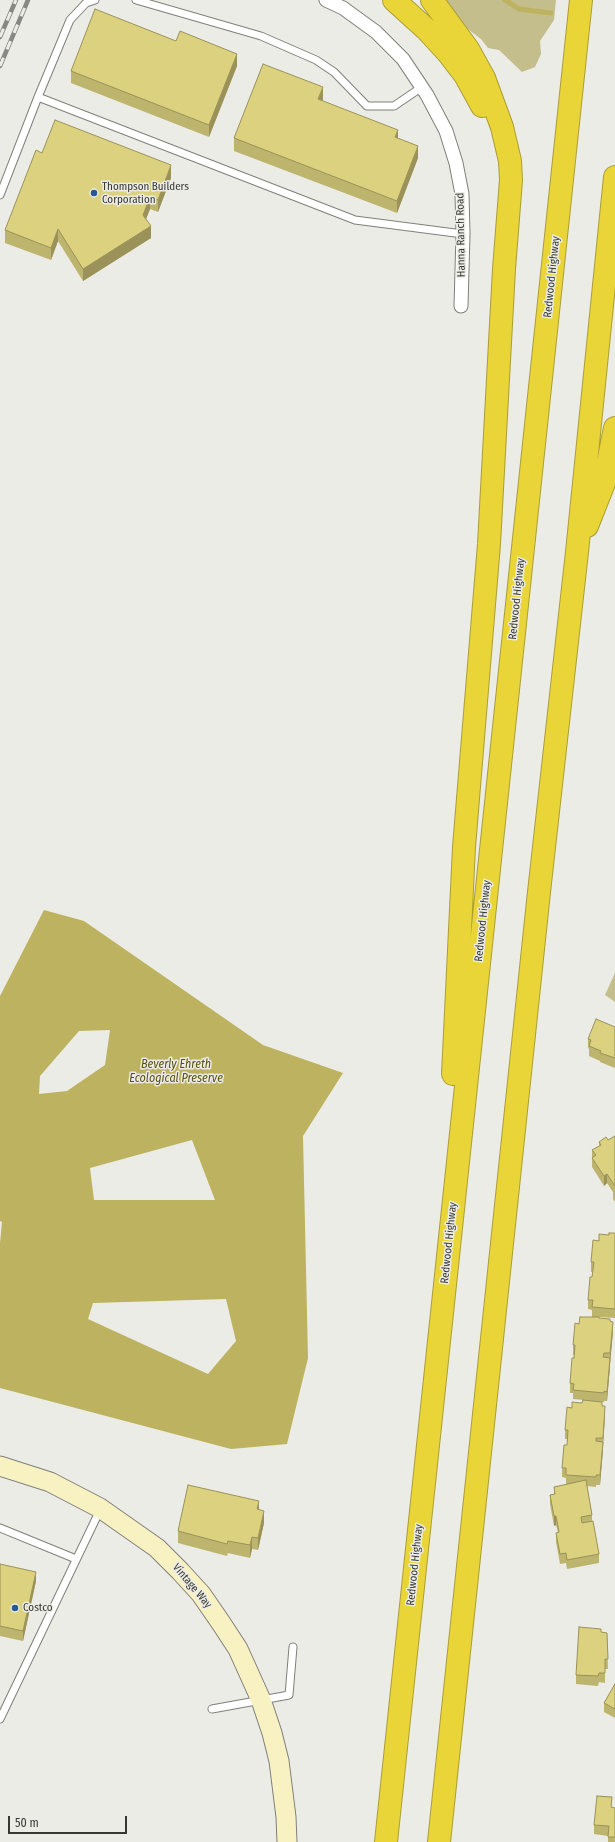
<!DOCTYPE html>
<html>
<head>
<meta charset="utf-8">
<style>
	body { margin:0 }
	#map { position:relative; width:615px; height:1842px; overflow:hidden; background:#ecece6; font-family:"Fira Sans Condensed",sans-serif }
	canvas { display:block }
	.scale { position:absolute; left:8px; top:1816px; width:119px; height:18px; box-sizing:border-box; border:2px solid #373734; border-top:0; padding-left:5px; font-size:12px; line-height:14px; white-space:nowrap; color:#373734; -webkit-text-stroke:3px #ecece6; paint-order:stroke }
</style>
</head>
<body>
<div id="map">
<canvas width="615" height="1842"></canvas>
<div class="scale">50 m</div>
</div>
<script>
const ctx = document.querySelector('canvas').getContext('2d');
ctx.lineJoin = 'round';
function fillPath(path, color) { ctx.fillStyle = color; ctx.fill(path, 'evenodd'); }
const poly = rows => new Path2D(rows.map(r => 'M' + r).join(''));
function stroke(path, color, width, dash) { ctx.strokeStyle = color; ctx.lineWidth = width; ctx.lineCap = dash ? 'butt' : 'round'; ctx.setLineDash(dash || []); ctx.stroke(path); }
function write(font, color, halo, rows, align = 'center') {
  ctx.font = font + ' "Fira Sans Condensed",sans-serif'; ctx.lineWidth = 3; ctx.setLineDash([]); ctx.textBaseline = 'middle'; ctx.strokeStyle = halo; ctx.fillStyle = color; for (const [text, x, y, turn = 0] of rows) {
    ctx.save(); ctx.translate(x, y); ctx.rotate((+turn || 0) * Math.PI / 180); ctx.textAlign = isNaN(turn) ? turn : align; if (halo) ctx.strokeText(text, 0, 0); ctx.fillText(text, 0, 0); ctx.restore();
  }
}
const green = poly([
	[443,0,556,0,554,20,540,41,541,54,535,67,522,72,499,50,488,48,481,39,469,30],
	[615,973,615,1002,605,995]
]);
const water = poly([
	[44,910,84,921,263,1045,343,1073,303,1136,308,1358,287,1444,231,1449,0,1388,0,1243,2,1222,0,1221,0,996],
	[110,1030,105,1065,67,1091,39,1094,40,1076,79,1031],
	[192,1140,215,1200,94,1200,90,1168],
	[226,1299,236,1341,208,1374,88,1319,93,1303]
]);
const stream = poly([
	[505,0,519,9,551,13]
]);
const lane = poly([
	[136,0,261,36,316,60,334,72,367,106,394,106,422,87],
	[38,97,70,20,86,3,95,0],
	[0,195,38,97,355,220,463,234],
	[0,1528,76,1559],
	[212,1709,289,1695,293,1647],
	[0,1719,100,1510]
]);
const street = poly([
	[326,0,343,8,376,32,403,59,427,95,446,131,456,163,462,194,463,234,461,306]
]);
const secondary = poly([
	[0,1466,50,1482,100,1508,157,1548,180,1571,201,1594,221,1623,238,1649,261,1700,272,1733,279,1761,286,1817,287,1842]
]);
const highway = poly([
	[394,0,426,29,448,53,465,75,482,106],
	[432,0,468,49,484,78,502,127,510,161,511,180,504,269,489,544,464,847,453,1074],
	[587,526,604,483,615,428],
	[386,1842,581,0],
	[439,1842,539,892,577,552,615,177]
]);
const rail = poly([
	[0,37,16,0],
	[0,66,28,0]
]);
const wall = poly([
	[237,66,209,137,71,83,71,71],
	[323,99,322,101,398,138,418,158,397,213,234,151,234,138],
	[42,153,171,178,158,212,150,209,146,219,151,238,83,281,58,241,51,260,5,243,5,230],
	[615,1027,615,1068,600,1062,600,1061,589,1056,589,1049,588,1048,588,1039],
	[615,1136,615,1202,613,1199,613,1192,607,1183,604,1186,592,1167,592,1150,599,1146,599,1142,608,1140],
	[615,1233,615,1318,599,1317,599,1318,610,1321,613,1331,607,1401,604,1401,604,1402,602,1402,602,1406,605,1415,600,1485,596,1485,596,1487,587,1486,592,1515,592,1521,599,1554,599,1563,567,1569,566,1563,560,1564,556,1542,556,1533,558,1532,556,1525,554,1526,550,1504,550,1495,554,1494,554,1487,568,1484,566,1484,566,1478,562,1477,562,1468,567,1445,567,1439,565,1439,565,1430,572,1408,582,1403,583,1400,573,1399,573,1393,570,1393,570,1383,574,1355,573,1355,573,1345,579,1324,597,1317,592,1317,592,1310,588,1309,588,1300,593,1272,591,1272,591,1262,599,1241,609,1235],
	[259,1510,264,1523,258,1550,252,1549,250,1558,228,1553,227,1556,178,1543,178,1531],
	[0,1564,36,1581,23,1641,0,1636],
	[601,1632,607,1633,608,1669,605,1669,605,1683,599,1682,598,1686,576,1684,576,1675],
	[615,1684,615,1718,604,1712,604,1703],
	[612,1807,615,1808,615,1842,608,1842,608,1836,594,1834,594,1825]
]);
const shadedWall = poly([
	[237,54,237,66,209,137,209,125],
	[323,87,323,99,318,111,318,99],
	[398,130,398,142,395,137],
	[418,146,418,158,397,213,397,201],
	[171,165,171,178,158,212,158,200],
	[150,197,150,209,143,227,143,215],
	[151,226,151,238,83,281,83,269],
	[58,229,58,241,51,260,51,248],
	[607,1174,607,1183,604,1186,604,1176],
	[613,1322,613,1331,610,1363,610,1353],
	[610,1358,610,1367,607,1401,607,1392],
	[605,1406,605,1415,603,1448,603,1438],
	[603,1442,603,1451,600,1485,600,1475],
	[259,1501,259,1513,257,1509],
	[264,1511,264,1523,258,1550,258,1538],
	[554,1516,556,1516,556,1525,554,1526],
	[252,1537,252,1549,250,1558,250,1545],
	[36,1572,36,1581,23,1641,23,1631]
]);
const building = poly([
	[95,9,176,41,180,31,237,54,209,125,71,71,95,9],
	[263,64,323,87,318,99,398,130,395,137,418,146,397,201,234,138,263,64],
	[55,120,171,165,158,200,150,197,143,215,151,226,83,269,58,229,51,248,5,230,36,150,42,153,55,120],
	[596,1019,615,1027,615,1058,600,1053,601,1051,589,1046,591,1040,588,1039,596,1019],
	[615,1136,615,1186,607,1174,604,1176,592,1158,596,1155,592,1150,601,1145,599,1142,606,1137,608,1140,615,1136],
	[609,1233,615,1233,615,1309,592,1307,593,1300,588,1300,590,1277,592,1277,594,1262,591,1262,593,1240,599,1241,599,1234,609,1235,609,1233],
	[580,1317,599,1317,599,1318,610,1319,610,1321,613,1322,610,1353,604,1353,603,1357,610,1358,607,1392,604,1391,604,1393,573,1390,574,1384,570,1383,572,1358,574,1358,575,1345,573,1345,575,1323,579,1324,580,1317],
	[583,1400,602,1402,602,1406,605,1406,603,1438,596,1438,596,1441,603,1442,600,1475,596,1475,596,1477,566,1475,566,1468,562,1468,564,1445,567,1445,568,1430,565,1430,567,1407,572,1408,572,1402,582,1403,583,1400],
	[586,1480,592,1515,581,1517,582,1523,593,1521,599,1554,567,1560,566,1553,560,1554,556,1533,559,1532,556,1516,554,1516,550,1495,555,1494,554,1487,586,1480],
	[188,1485,259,1501,257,1509,264,1511,258,1538,252,1537,250,1545,228,1541,227,1544,178,1531,188,1485],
	[0,1564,36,1572,23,1631,0,1626,0,1564],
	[579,1627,601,1629,601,1632,607,1633,608,1659,605,1659,605,1673,599,1673,598,1676,576,1675,579,1627],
	[615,1684,615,1709,604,1703,615,1684],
	[597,1796,612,1797,611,1807,615,1808,615,1837,608,1837,609,1826,594,1825,597,1796]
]);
const markers = [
	[94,193,4,"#235a92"],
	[15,1608,4,"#235a92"]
];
const poiNames = [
	["Thompson Builders",102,187],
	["Corporation",102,200],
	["Costco",23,1608]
];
const streetNames = [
	["Hanna Ranch Road",461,235,-91],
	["Redwood Highway",552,277,-84],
	["Redwood Highway",517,599,-84],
	["Redwood Highway",483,921,-84],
	["Redwood Highway",449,1243,-84],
	["Redwood Highway",415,1565,-84],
	["Vintage Way",192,1586,50]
];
const waterNames = [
	["Beverly Ehreth",176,1065],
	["Ecological Preserve",176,1079]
];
fillPath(green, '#c4be8c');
fillPath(water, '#bdb25f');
stroke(stream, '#bdb25f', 5);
stroke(lane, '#807f7a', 9);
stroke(street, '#807f7a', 15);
stroke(secondary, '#807f7a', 21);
stroke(highway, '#ab9e37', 24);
stroke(lane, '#fff', 7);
stroke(street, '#fff', 13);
stroke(secondary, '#f8f2c3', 19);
stroke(highway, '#e9d538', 22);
stroke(rail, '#878783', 4.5);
stroke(rail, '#ecece6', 3, [9]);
fillPath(wall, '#bdb46d');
fillPath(shadedWall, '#9a9259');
fillPath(building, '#dcd17f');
stroke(building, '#9a9259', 1);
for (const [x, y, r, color] of markers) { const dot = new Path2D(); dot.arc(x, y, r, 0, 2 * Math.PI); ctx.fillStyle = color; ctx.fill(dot); stroke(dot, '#ecece6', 1.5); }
write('11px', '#373734', '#ecece6', poiNames, 'left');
write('11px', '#373734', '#ecece6', streetNames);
write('italic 12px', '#585010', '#ecece6', waterNames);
</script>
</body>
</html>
